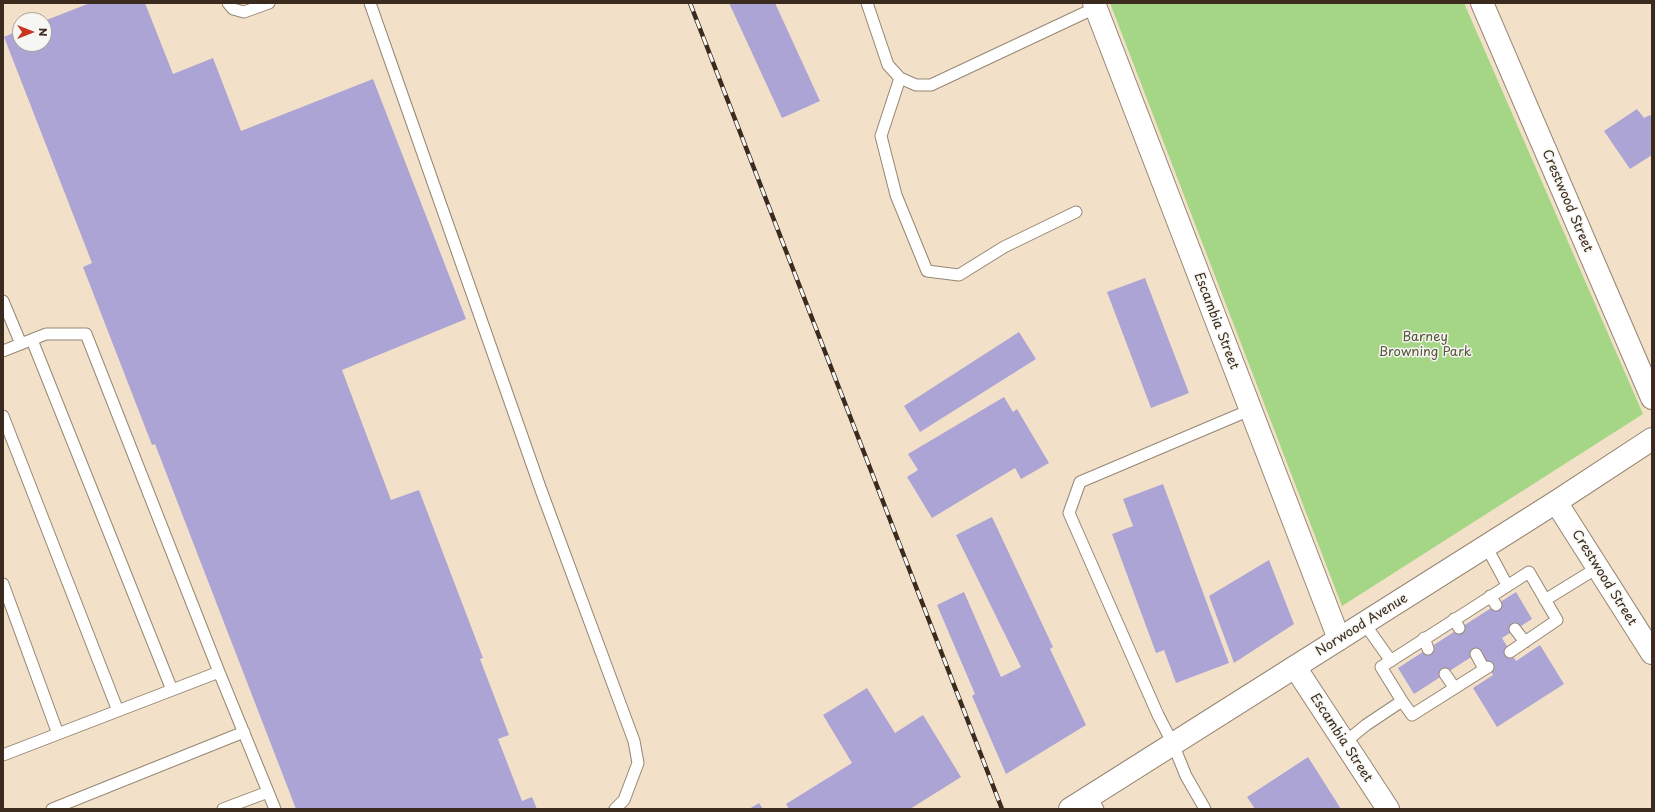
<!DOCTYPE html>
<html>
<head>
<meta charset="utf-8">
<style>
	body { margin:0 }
	#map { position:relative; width:1655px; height:812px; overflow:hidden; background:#f2e1c8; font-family:"Playpen Sans",sans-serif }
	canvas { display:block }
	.frame { position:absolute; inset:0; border:4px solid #3b2a1e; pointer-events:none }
	.north { position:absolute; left:12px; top:12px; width:40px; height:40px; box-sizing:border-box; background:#f6f6f2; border:1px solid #aba49d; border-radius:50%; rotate:90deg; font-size:11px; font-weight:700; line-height:16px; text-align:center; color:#3b2a1e }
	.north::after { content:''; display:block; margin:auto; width:14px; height:18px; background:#c8321e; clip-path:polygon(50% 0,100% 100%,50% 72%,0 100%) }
</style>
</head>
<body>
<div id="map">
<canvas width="1655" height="812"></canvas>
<div class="frame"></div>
<div class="north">N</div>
</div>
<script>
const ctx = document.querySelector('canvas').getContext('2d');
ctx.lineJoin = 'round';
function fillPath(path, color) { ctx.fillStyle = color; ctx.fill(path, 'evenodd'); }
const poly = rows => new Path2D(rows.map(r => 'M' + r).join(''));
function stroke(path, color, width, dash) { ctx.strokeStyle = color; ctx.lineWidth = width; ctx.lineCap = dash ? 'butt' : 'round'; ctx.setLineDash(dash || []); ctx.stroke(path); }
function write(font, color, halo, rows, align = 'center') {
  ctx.font = font + ' "Playpen Sans",sans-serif'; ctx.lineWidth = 3; ctx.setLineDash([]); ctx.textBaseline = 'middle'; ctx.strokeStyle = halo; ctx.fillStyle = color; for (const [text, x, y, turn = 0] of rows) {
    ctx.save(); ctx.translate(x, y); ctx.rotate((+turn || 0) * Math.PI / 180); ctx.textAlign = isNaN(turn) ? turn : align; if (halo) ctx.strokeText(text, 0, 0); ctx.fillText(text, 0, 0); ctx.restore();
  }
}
const green = poly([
	[1110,3,1464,3,1643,414,1342,606]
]);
const building = poly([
	[90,3,145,3,173,74,213,58,241,131,373,79,466,319,342,370,391,500,419,490,483,658,480,659,509,735,498,739,522,801,532,797,537,809,296,809,155,444,152,445,83,267,92,263,4,37,20,30,20,44,44,44,44,21],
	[729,3,775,3,820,101,782,118],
	[1637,109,1644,118,1650,115,1652,118,1652,155,1630,169,1604,131],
	[1145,278,1189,393,1151,408,1107,292],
	[1019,332,1036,359,920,432,904,406],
	[1004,397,1013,412,1017,409,1049,463,1021,479,1015,468,932,518,907,477,918,470,908,454],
	[1163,484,1229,663,1176,683,1164,650,1156,653,1112,534,1133,526,1123,499],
	[992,517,1053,647,1050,649,1086,725,1006,774,972,696,975,694,937,605,964,592,1001,677,1021,667,956,535],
	[1269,560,1294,624,1234,663,1209,596],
	[1516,592,1532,619,1502,638,1516,661,1540,645,1564,684,1497,727,1473,688,1493,675,1479,652,1414,694,1398,668],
	[867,688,895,733,923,715,961,777,910,809,789,809,786,804,852,763,823,715],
	[1308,757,1341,809,1255,809,1247,797],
	[759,803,763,809,749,809]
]);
const service = poly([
	[228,3,233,9,244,12,269,3],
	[370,3,541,490,634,741,638,763,624,800,615,809],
	[867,3,888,65,900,78,916,85,931,85,1095,8],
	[900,78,881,136,896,195,927,271,959,275,1004,247,1076,212],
	[3,301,21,344],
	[32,340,172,690],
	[3,351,46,334,86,334,219,672,275,809],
	[3,416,118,711],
	[1486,546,1507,585],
	[3,584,58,734],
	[1490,596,1496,605],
	[1545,600,1597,568],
	[1454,619,1459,628],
	[1364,623,1391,661],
	[1515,629,1525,642],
	[1424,638,1428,649],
	[1476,654,1484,669],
	[1445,674,1454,687],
	[1402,701,1412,715,1488,667],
	[1344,743,1366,725,1402,701,1381,667,1529,572,1557,620,1510,652],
	[3,755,219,672],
	[1091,796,1098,809],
	[52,809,244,732],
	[223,809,268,792],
	[1205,809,1186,776,1173,744,1158,715,1069,513,1080,482,1250,410]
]);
const minor = poly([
	[1094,3,1339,639],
	[1482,3,1652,398],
	[1556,502,1652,653],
	[1295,667,1388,809]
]);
const secondary = poly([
	[1070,809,1556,502,1652,439]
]);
const rail = poly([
	[690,3,1002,809]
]);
const streetNames = [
	["Crestwood Street",1567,201,67],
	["Escambia Street",1216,321,69],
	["Crestwood Street",1604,578,58],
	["Norwood Avenue",1362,625,-32],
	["Escambia Street",1341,738,57]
];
const parkNames = [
	["Barney",1425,337],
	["Browning Park",1425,352]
];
fillPath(green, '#a5d685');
fillPath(building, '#ada4d6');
stroke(service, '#968673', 13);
stroke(minor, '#968673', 24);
stroke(secondary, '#968673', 24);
stroke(service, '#fff', 11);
stroke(minor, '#fff', 22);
stroke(secondary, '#fff', 22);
stroke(rail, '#3b2a1e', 4.5);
stroke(rail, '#f6f6f2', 3, [9]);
write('13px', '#3b2a1e', '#f6f6f2', streetNames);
write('13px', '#565538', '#f6f6f2', parkNames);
</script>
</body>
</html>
